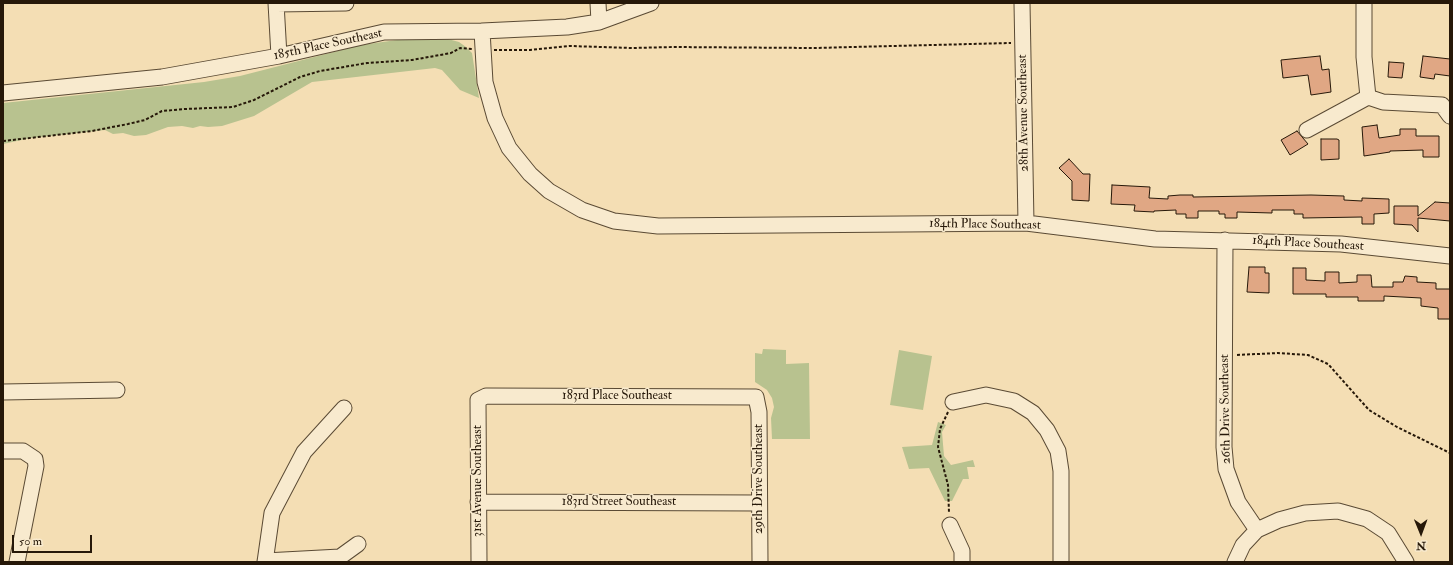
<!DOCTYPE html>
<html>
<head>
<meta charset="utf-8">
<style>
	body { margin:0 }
	#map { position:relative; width:1453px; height:565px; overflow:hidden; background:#f4deb4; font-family:"IM FELL Double Pica",serif }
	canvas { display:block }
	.frame { position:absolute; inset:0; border:4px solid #261809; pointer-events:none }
	.north { position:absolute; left:1401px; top:513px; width:40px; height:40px; -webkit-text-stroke:3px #f8eace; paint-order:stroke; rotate:179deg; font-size:11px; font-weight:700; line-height:16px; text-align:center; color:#261809 }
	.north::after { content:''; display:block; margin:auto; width:14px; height:18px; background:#261809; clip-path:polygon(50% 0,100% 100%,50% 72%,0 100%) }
	.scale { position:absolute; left:12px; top:535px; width:80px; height:18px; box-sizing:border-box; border:2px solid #261809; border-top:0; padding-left:5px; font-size:12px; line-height:14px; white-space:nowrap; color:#261809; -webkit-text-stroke:3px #f8eace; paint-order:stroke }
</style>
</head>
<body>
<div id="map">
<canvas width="1453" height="565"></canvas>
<div class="frame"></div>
<div class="north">N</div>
<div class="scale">50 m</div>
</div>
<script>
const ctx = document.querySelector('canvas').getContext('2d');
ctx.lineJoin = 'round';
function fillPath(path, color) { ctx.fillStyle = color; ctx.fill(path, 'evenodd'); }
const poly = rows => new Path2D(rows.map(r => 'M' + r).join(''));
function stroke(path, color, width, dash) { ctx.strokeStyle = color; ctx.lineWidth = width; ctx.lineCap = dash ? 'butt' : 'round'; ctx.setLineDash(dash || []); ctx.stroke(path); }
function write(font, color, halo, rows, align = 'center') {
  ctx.font = font + ' "IM FELL Double Pica",serif'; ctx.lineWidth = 3; ctx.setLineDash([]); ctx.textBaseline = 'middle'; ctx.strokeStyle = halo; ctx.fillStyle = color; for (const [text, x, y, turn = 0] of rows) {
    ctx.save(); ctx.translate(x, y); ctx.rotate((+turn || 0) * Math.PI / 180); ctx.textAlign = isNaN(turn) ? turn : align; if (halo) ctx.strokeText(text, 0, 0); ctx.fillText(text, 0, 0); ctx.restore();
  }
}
const green = poly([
	[448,39,459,42,466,47,472,53,479,98,460,90,442,70,435,68,312,82,254,116,222,126,208,127,200,126,193,128,182,126,168,127,146,135,134,136,123,133,113,134,105,130,31,138,3,144,3,103,204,82,240,76,361,45,397,40],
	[763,349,786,350,786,364,809,363,810,439,772,439,771,418,774,407,772,398,767,390,755,382,755,353,762,354],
	[899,350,932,356,923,410,890,405],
	[938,422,946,425,942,432,944,456,951,465,973,460,975,467,967,467,969,479,963,479,952,501,945,501,929,468,909,469,902,447,932,445]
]);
const building = poly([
	[1320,56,1322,70,1329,69,1331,92,1311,95,1308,75,1283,78,1281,60,1320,56],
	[1423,56,1450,59,1450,76,1435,74,1434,79,1420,77,1423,56],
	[1389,62,1404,63,1402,78,1388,77,1389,62],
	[1377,125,1379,138,1400,135,1400,129,1416,129,1416,136,1439,136,1439,157,1423,157,1423,150,1390,151,1390,152,1364,156,1362,127,1377,125],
	[1297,131,1308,144,1290,155,1281,140,1297,131],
	[1321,139,1337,139,1339,140,1339,159,1321,160,1321,139],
	[1069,159,1083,174,1090,174,1089,201,1072,200,1072,181,1059,168,1069,159],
	[1112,185,1150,187,1149,198,1168,199,1168,196,1180,195,1193,195,1193,197,1311,195,1344,196,1344,200,1362,201,1362,198,1389,199,1389,213,1374,214,1374,224,1362,224,1362,217,1303,218,1303,214,1294,214,1294,210,1272,210,1272,213,1237,212,1237,218,1225,218,1225,214,1219,214,1219,211,1198,211,1198,218,1186,218,1186,214,1176,214,1176,210,1154,211,1154,212,1134,211,1135,205,1111,204,1112,185],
	[1435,202,1450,203,1450,221,1418,218,1418,232,1412,225,1394,224,1394,206,1418,206,1418,216,1435,202],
	[1249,267,1265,267,1265,273,1269,273,1269,293,1247,292,1249,267],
	[1293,268,1306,268,1306,280,1325,281,1325,272,1339,272,1339,283,1357,282,1357,275,1371,275,1372,287,1393,287,1393,282,1403,282,1405,276,1417,277,1417,282,1436,283,1436,289,1450,289,1450,319,1438,319,1438,308,1421,306,1421,298,1384,296,1384,301,1358,301,1358,297,1326,297,1326,294,1293,294,1293,268]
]);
const path = poly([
	[494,50,530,50,570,46,632,48,674,47,814,48,1011,43],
	[3,141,92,131,128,124,145,120,162,111,185,109,233,107,254,100,300,77,320,71,367,63,412,60,451,53,460,48,472,49],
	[1237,355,1278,353,1308,355,1328,364,1369,410,1397,427,1450,453],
	[948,412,940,429,938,447,948,485,949,513]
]);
const minor = poly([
	[276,3,279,56],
	[598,3,599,22],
	[1022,3,1026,223],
	[1364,3,1364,57,1368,97,1383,102,1442,105,1450,116],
	[276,4,346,3],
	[482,31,485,82,495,118,509,148,530,174,549,191,582,210,614,221,658,226,1026,223,1155,239,1341,244,1450,256],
	[3,93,162,77,279,56,384,32,482,31,567,27,599,22,651,3],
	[1307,130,1368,97],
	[1225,240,1224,447,1226,469,1238,502,1257,530],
	[3,392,117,390],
	[953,402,986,395,1014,401,1033,413,1047,430,1058,451,1061,471,1061,562],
	[3,451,23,451,35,459,36,466,17,562],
	[478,502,759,503],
	[950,525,962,551,962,562],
	[265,561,340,557,358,544],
	[265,562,272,513,304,452,344,408],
	[479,562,478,400,486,396,756,397,759,412,760,562],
	[1235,562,1243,545,1257,530,1279,520,1305,513,1338,511,1367,519,1388,533,1406,562]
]);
const streetNames = [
	["185th Place Southeast",328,45,-12],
	["28th Avenue Southeast",1024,113,-91],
	["184th Place Southeast",985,225,1],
	["184th Place Southeast",1308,244,3],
	["183rd Place Southeast",617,396],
	["26th Drive Southeast",1226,409,-91],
	["29th Drive Southeast",759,479,-90],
	["31st Avenue Southeast",478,481,-90],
	["183rd Street Southeast",619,502]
];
fillPath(green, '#b8c28f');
fillPath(building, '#e0a784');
stroke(building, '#261809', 1);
stroke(minor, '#5a4a34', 17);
stroke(path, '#261809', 2, [3, 2]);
stroke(minor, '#f8eace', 15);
write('13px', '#261809', '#f8eace', streetNames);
</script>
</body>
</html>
